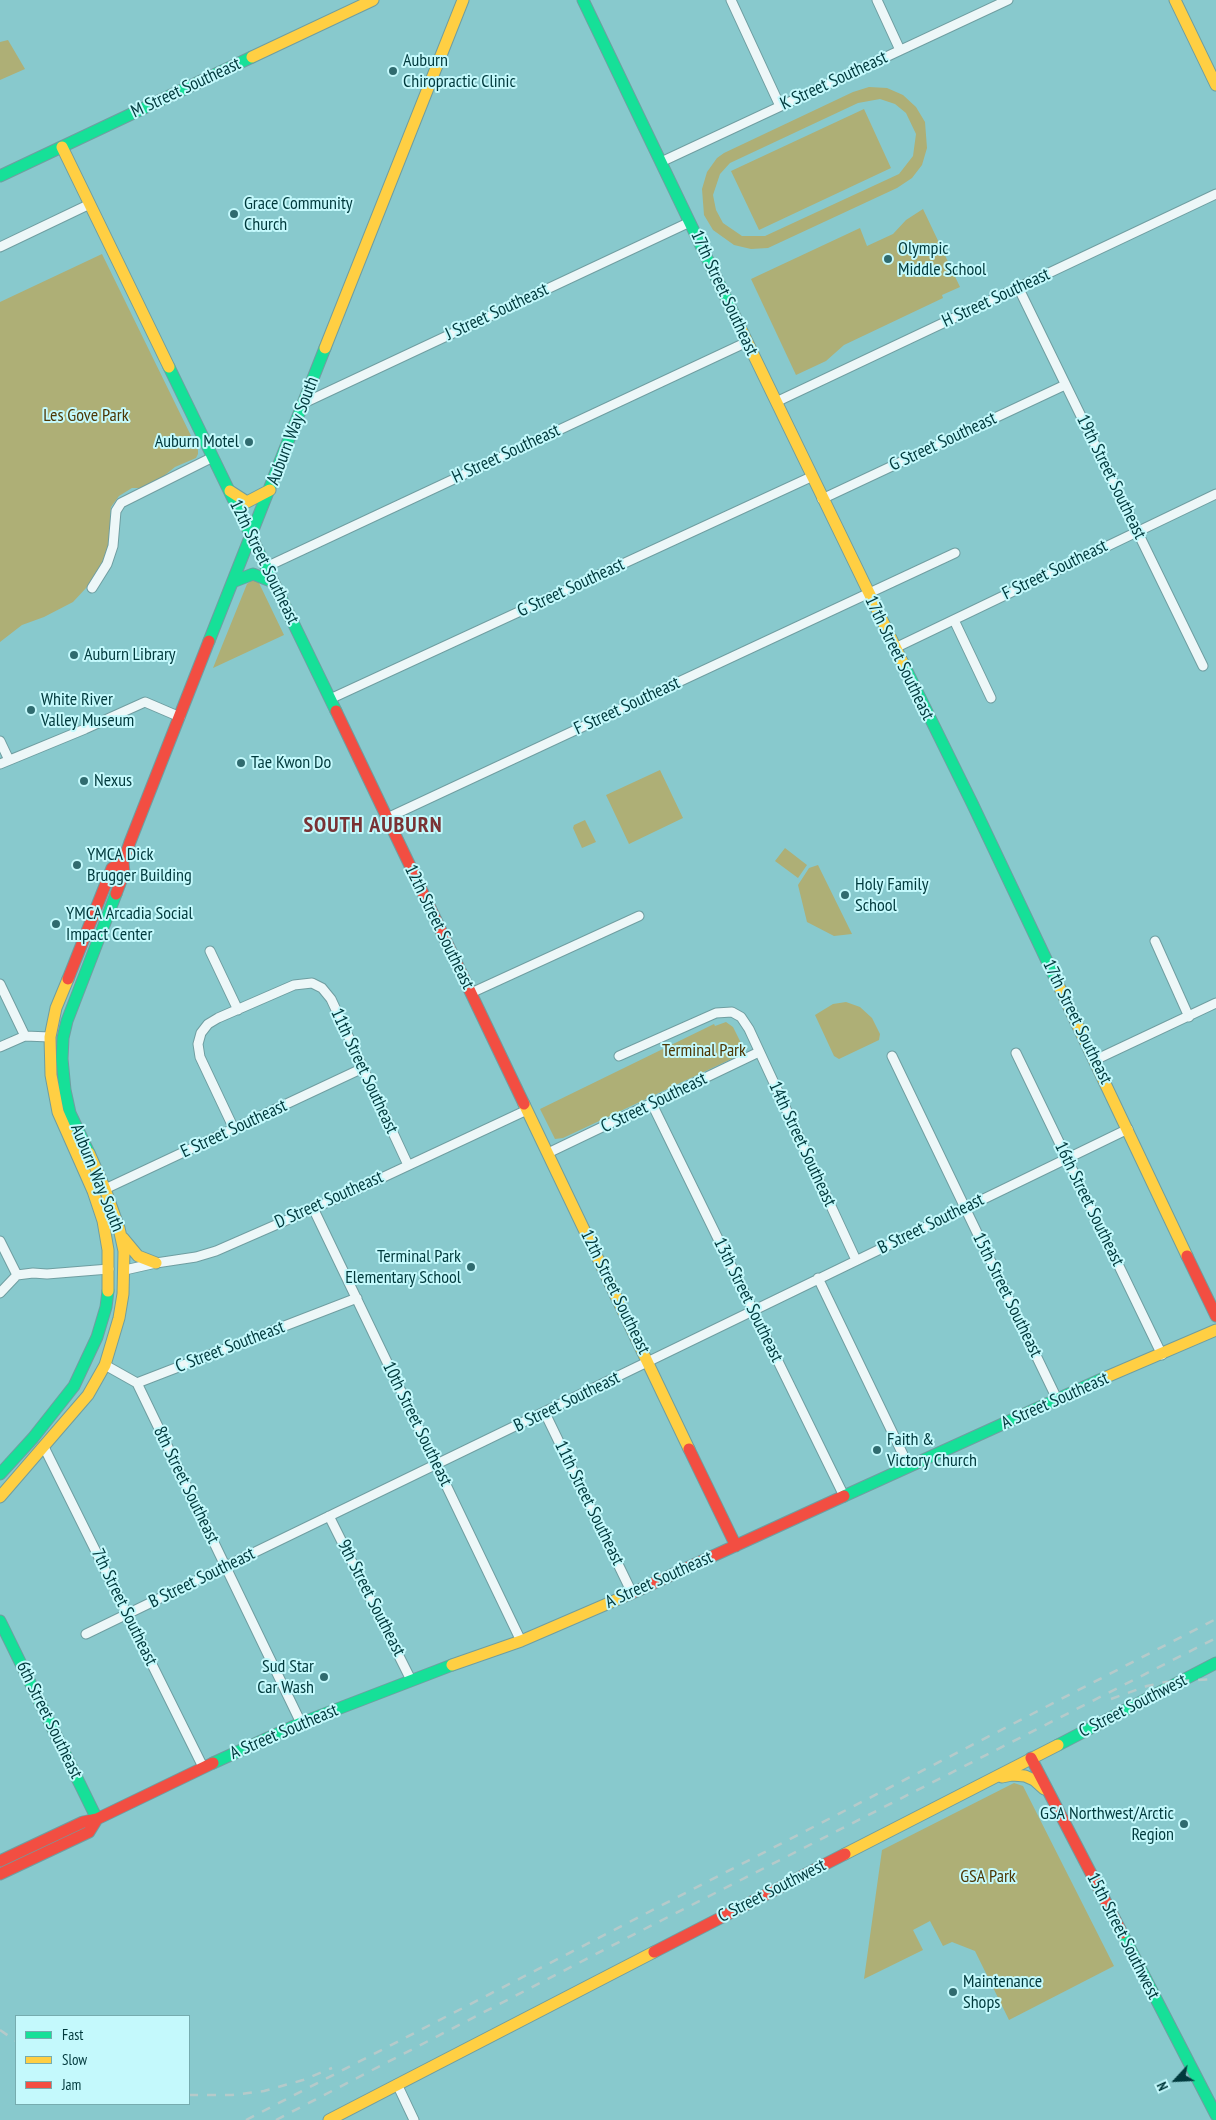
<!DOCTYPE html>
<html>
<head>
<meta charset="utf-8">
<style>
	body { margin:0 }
	#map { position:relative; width:1216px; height:2120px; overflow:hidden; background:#88c9cd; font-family:"PT Sans Narrow",sans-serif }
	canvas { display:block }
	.legend { position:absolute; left:15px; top:2015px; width:175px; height:90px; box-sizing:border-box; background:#c4f9fc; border:1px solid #76acaf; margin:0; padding:6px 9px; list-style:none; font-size:15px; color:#00393c }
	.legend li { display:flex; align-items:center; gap:10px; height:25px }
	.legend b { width:25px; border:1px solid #76acaf }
	.north { position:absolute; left:1151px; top:2055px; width:50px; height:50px; -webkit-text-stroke:4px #c4f9fc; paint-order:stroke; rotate:245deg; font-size:14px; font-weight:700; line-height:20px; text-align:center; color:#00393c }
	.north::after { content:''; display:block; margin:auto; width:18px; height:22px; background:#00393c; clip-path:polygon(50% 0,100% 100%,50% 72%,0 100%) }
</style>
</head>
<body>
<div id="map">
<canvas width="1216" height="2120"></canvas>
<ul class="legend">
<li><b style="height:6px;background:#16e098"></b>Fast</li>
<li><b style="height:6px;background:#ffcf43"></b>Slow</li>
<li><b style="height:6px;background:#f24e42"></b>Jam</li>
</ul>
<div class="north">N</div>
</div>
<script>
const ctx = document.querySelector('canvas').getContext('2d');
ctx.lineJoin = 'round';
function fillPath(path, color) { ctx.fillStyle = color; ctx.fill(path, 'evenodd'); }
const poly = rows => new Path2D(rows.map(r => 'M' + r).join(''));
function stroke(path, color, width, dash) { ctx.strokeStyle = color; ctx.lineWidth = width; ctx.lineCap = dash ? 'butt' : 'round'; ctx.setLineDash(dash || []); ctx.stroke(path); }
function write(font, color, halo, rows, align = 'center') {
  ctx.font = font + ' "PT Sans Narrow",sans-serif'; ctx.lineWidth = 4; ctx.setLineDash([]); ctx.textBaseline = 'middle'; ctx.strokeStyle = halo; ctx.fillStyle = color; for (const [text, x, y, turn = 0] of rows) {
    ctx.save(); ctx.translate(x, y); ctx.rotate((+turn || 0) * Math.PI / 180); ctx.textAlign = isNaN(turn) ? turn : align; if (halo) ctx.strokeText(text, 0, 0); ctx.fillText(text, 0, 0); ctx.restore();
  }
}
const green = poly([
	[8,40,25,69,0,80,0,42],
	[869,87,887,88,903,95,916,107,925,122,927,148,922,165,912,178,897,188,768,248,751,249,734,245,713,230,704,215,702,189,707,172,717,158,724,153,853,92],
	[880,99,895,104,906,113,916,134,913,156,899,174,765,236,742,236,723,223,716,210,713,195,720,174,730,163,858,103],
	[864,109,891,168,759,230,731,171],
	[923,209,960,287,942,295,943,298,844,345,826,361,796,375,751,279,860,228,867,246,893,234,906,220],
	[102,254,198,450,198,454,196,458,175,467,160,479,142,488,132,488,119,496,111,507,110,515,112,526,108,553,87,587,73,602,44,617,22,625,0,642,0,302],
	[253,580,259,583,284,635,213,668,247,584],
	[660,770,683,818,629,844,606,795],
	[585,820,596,842,582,848,573,828,574,825],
	[785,848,807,865,798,878,775,861],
	[818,865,852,934,834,936,807,922,798,885,809,868],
	[846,1002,860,1007,872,1018,880,1034,879,1040,839,1059,834,1056,815,1015,833,1004],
	[726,1022,733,1027,743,1047,742,1054,563,1138,555,1139,540,1109,714,1024,715,1026],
	[1014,1783,1023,1786,1114,1966,1009,2020,975,1951,952,1942,943,1946,930,1921,913,1930,923,1950,864,1979,882,1850]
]);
const street = poly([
	[731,0,780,106],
	[877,0,900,50],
	[661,162,1008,0],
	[0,247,90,204],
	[1018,287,1203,666],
	[776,402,1216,194],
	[304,403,690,222],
	[822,499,1065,385],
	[266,567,747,342],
	[92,588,107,564,113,546,116,511,121,503,213,457],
	[954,620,991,698],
	[895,648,1216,494],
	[330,699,811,477],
	[0,741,9,760],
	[0,764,85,729,145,702,180,717],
	[387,818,955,553],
	[1155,941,1189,1017],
	[210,951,238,1010],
	[0,984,25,1036],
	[471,993,639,916],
	[0,1047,25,1036,50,1037],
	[1016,1053,1162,1355],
	[619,1056,716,1013,732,1012,741,1017,749,1029,856,1260],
	[892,1056,1057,1399],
	[1095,1060,1216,1003],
	[652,1104,844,1496],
	[234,1129,200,1057,198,1044,201,1033,208,1024,218,1018,294,985,312,983,322,988,331,999,408,1165],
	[548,1153,759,1052],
	[105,1189,363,1068],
	[313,1208,521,1641],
	[0,1241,17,1275],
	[125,1270,156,1263,196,1257,216,1251,358,1189,527,1110],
	[818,1278,909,1467],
	[0,1293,17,1275,33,1273,47,1274,109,1269],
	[105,1365,137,1383,357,1298],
	[137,1383,301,1723],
	[545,1413,632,1593],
	[44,1447,203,1767],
	[329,1516,411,1680],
	[86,1634,1128,1129],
	[397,2084,414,2120]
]);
const fast = poly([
	[583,0,740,327],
	[0,176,252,57],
	[169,367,336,711],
	[235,581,253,574,273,582],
	[209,641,325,348],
	[903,663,972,803,1056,980],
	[89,1153,70,1113,65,1090,62,1059,63,1038,67,1021,116,894],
	[0,1474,33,1438,74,1386,97,1337,106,1307,108,1291],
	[844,1496,1104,1378],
	[0,1621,97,1819],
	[1058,1745,1216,1663],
	[213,1763,301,1723,452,1665],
	[1122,1933,1216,2115]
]);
const slow = poly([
	[1175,0,1216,85],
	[252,57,373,0],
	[62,147,169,367],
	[740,327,903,663],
	[325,348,463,0],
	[230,491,247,502,270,490],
	[68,979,56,1008,50,1037,51,1075,58,1112,93,1191,103,1221,108,1250,108,1291],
	[1056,980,1187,1256],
	[524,1104,689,1449],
	[123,1238,138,1256,156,1263],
	[1104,1378,1216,1330],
	[0,1497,88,1395,105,1365,119,1318,123,1294,124,1251,119,1228,105,1189,89,1153],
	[452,1665,521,1641,630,1594],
	[1002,1777,1012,1775,1025,1776,1034,1780,1044,1789],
	[845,1854,1058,1745],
	[329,2120,654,1952]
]);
const jam = poly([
	[336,711,524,1104],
	[116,894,124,873,123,862,130,842,209,641],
	[68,979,112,868,123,862],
	[1187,1256,1216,1316],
	[689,1449,736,1546],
	[630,1594,844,1496],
	[1031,1758,1122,1933],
	[0,1861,83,1822,97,1819,213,1763],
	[0,1874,89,1832,97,1819],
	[654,1952,845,1854]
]);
const rail = poly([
	[1111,1699,1147,1686,1166,1682,1216,1679],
	[0,2030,16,2041],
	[189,2095,232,2095,264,2091,303,2080,332,2068],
	[246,2120,1216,1619],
	[276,2120,621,1941,1216,1638]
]);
const markers = [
	[393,71,5,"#306b6f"],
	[234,214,5,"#306b6f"],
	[888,259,5,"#306b6f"],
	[249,442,5,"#306b6f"],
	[74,655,5,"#306b6f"],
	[31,710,5,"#306b6f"],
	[241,763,5,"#306b6f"],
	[84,781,5,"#306b6f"],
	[77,865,5,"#306b6f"],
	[845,895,5,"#306b6f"],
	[56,924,5,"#306b6f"],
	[471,1267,5,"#306b6f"],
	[877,1450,5,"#306b6f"],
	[324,1677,5,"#306b6f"],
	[1184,1824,5,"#306b6f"],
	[953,1992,5,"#306b6f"]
];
const poiNames = [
	["Auburn",403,61],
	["Chiropractic Clinic",403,82],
	["Grace Community",244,204],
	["Church",244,225],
	["Olympic",898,249],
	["Middle School",898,270],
	["Auburn Motel",239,442,"right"],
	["Auburn Library",84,655],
	["White River",41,700],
	["Valley Museum",41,721],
	["Tae Kwon Do",251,763],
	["Nexus",94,781],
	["YMCA Dick",87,855],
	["Brugger Building",87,876],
	["Holy Family",855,885],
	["School",855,906],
	["YMCA Arcadia Social",66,914],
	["Impact Center",66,935],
	["Terminal Park",461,1257,"right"],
	["Elementary School",461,1278,"right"],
	["Faith &",887,1440],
	["Victory Church",887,1461],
	["Sud Star",314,1667,"right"],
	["Car Wash",314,1688,"right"],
	["GSA Northwest/Arctic",1174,1814,"right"],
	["Region",1174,1835,"right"],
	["Maintenance",963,1982],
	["Shops",963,2003]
];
const streetNames = [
	["K Street Southeast",834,81,-25],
	["M Street Southeast",186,88,-25],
	["17th Street Southeast",724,293,65],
	["H Street Southeast",996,298,-25],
	["J Street Southeast",497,312,-25],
	["Auburn Way South",293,431,-69],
	["G Street Southeast",943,442,-25],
	["H Street Southeast",506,454,-25],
	["19th Street Southeast",1111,477,64],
	["12th Street Southeast",264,562,64],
	["F Street Southeast",1055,570,-26],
	["G Street Southeast",571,588,-25],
	["17th Street Southeast",899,658,64],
	["F Street Southeast",627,706,-25],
	["12th Street Southeast",439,927,64],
	["17th Street Southeast",1077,1022,64],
	["11th Street Southeast",364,1071,65],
	["C Street Southeast",654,1103,-26],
	["E Street Southeast",234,1129,-25],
	["14th Street Southeast",802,1144,65],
	["Auburn Way South",97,1178,68],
	["D Street Southeast",329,1200,-24],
	["16th Street Southeast",1089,1204,64],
	["B Street Southeast",931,1224,-26],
	["12th Street Southeast",615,1292,64],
	["15th Street Southeast",1007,1295,64],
	["13th Street Southeast",748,1300,64],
	["C Street Southeast",230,1347,-21],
	["A Street Southeast",1055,1401,-24],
	["B Street Southeast",567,1402,-26],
	["10th Street Southeast",417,1424,64],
	["8th Street Southeast",186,1485,64],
	["11th Street Southeast",589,1503,64],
	["B Street Southeast",202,1578,-26],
	["A Street Southeast",659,1580,-24],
	["9th Street Southeast",371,1598,63],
	["7th Street Southeast",124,1607,64],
	["C Street Southwest",1133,1706,-27],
	["6th Street Southeast",49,1720,64],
	["A Street Southeast",284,1732,-23],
	["C Street Southwest",772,1891,-27],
	["15th Street Southwest",1123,1936,63]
];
const parkNames = [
	["Les Gove Park",86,416],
	["Terminal Park",704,1051],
	["GSA Park",988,1877]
];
const districtNames = [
	["SOUTH AUBURN",373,826]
];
fillPath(green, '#aeaf76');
stroke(street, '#6f9ea1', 11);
stroke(fast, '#6f9ea1', 13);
stroke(slow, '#6f9ea1', 13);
stroke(jam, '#6f9ea1', 13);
stroke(street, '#edf7f8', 9);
stroke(fast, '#16e098', 11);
stroke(slow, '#ffcf43', 11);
stroke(jam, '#f24e42', 11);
stroke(rail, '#b5caca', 2.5, [9, 9]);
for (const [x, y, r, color] of markers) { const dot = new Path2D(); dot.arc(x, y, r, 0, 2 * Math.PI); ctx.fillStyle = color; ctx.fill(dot); stroke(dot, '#c4f9fc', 2); }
write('18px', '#00393c', '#c4f9fc', poiNames, 'left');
write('18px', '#00393c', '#c4f9fc', streetNames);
write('18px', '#4d3604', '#c4f9fc', parkNames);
ctx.letterSpacing = '1px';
write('bold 22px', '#793234', '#c4f9fc', districtNames);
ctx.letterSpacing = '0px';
</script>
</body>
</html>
